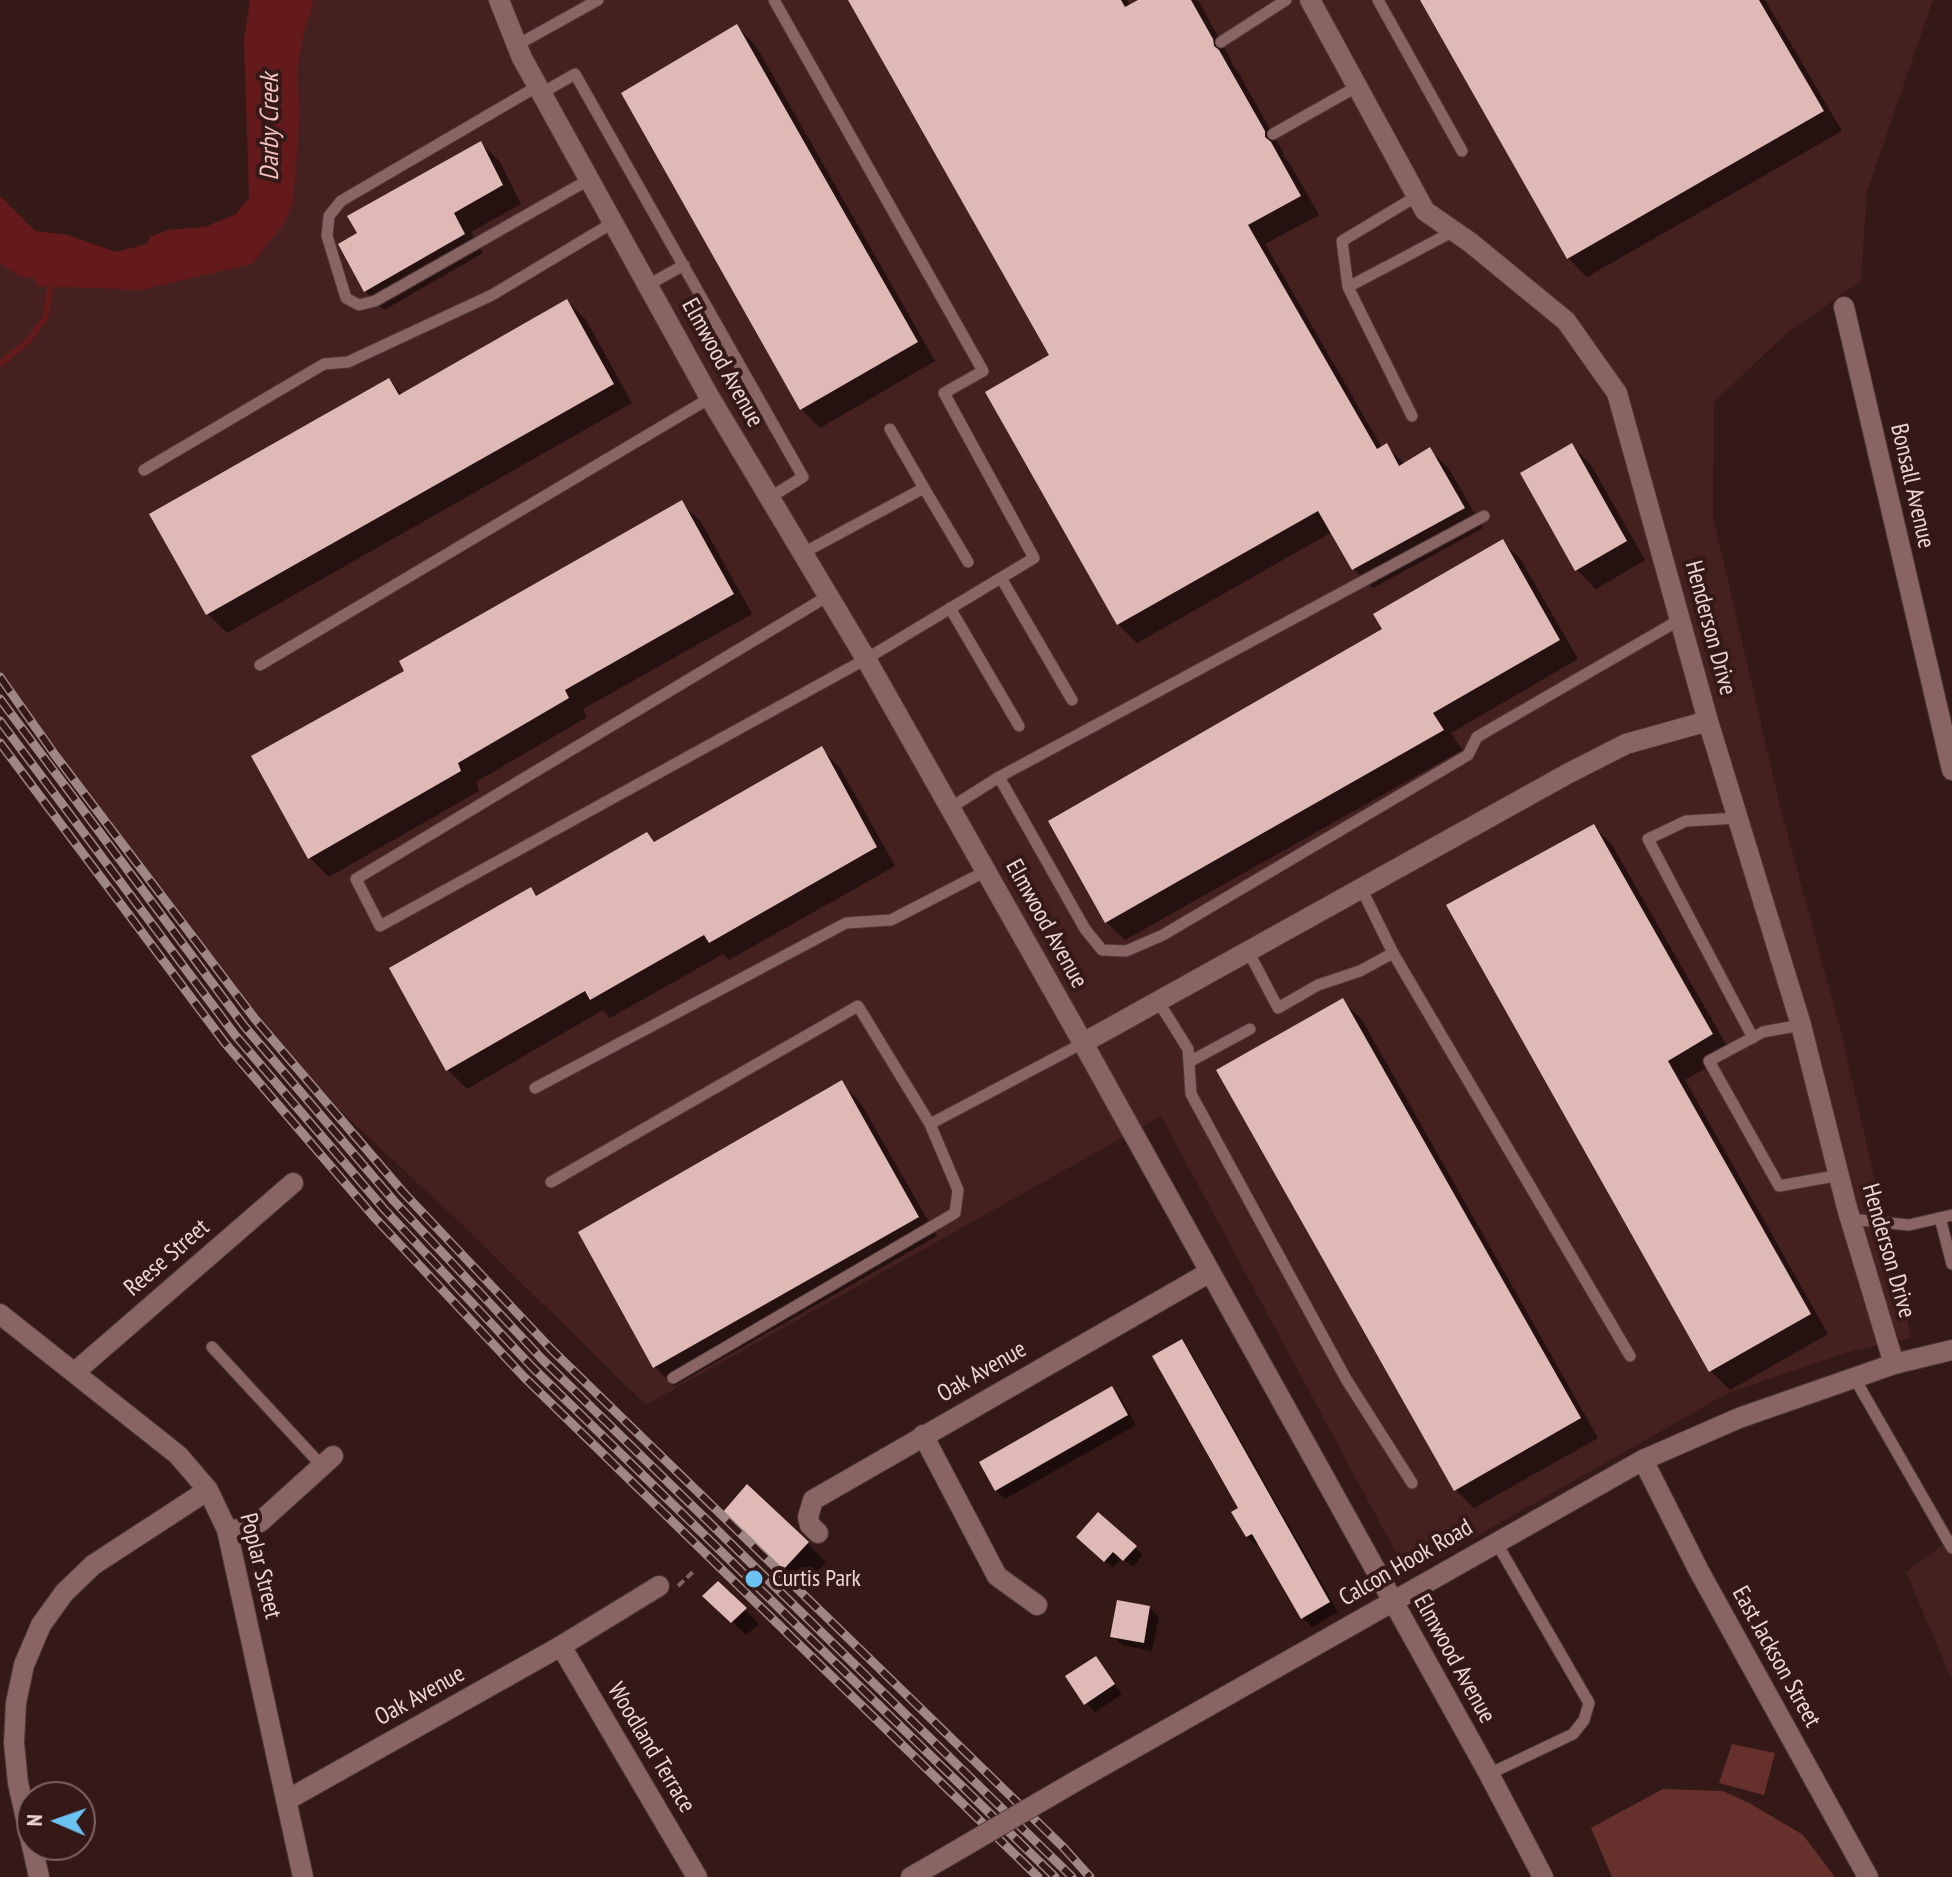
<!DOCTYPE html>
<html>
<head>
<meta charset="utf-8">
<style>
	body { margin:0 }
	#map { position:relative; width:1952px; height:1877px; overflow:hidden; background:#351917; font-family:"PT Sans Narrow",sans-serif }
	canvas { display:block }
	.north { position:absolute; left:16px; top:1781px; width:80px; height:80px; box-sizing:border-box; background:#351917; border:2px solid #7e6563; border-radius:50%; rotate:272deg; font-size:22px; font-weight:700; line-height:32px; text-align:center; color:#ecd8d6 }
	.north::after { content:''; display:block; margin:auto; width:28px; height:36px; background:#6cc3f2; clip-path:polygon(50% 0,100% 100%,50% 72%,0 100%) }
</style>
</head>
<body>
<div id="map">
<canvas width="1952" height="1877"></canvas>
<div class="north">N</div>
</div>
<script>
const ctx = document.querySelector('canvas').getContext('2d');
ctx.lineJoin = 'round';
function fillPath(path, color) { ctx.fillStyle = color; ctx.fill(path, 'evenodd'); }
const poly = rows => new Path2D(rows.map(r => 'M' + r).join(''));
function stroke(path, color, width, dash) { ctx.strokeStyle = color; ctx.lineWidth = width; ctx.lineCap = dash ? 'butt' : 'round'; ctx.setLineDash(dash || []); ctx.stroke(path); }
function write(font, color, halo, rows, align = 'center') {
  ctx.font = font + ' "PT Sans Narrow",sans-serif'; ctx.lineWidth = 8; ctx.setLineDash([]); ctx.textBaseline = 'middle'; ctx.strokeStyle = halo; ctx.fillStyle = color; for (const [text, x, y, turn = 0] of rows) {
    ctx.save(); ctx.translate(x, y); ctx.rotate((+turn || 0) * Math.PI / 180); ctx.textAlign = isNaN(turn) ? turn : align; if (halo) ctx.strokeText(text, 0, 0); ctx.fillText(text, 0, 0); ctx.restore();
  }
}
const built = poly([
	[280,0,1933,0,1867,191,1861,281,1786,334,1714,402,1713,516,1781,810,1841,1032,1911,1338,1852,1351,1728,1393,1408,1575,1161,1116,646,1405,454,1217,305,1078,183,924,49,745,0,673,0,236,115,262,271,209],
	[1952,1538,1952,1680,1906,1572]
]);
const green = poly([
	[1732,1744,1775,1753,1764,1795,1719,1783],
	[1663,1789,1723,1791,1751,1804,1803,1835,1835,1877,1612,1877,1591,1828]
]);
const water = poly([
	[250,0,314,0,304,32,297,73,300,114,293,203,284,224,252,264,141,290,38,286,33,278,19,276,0,263,0,196,35,231,68,235,116,252,147,244,150,237,168,230,205,227,236,214,249,197,244,40]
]);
const shadow = poly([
	[850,0,1127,0,1131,6,1142,0,1198,0,1231,60,1232,65,1238,72,1283,152,1284,157,1290,164,1319,215,1265,244,1382,448,1386,446,1405,464,1430,450,1449,469,1483,528,1373,588,1354,569,1332,532,1137,643,1118,624,1052,356],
	[1422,0,1765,0,1842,131,1587,277,1568,258],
	[737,27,756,46,935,361,820,428,801,409],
	[481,143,500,162,521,204,471,232,483,253,384,310,365,291],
	[567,301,586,320,632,403,227,633,208,614,388,380,403,395],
	[1572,446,1591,465,1645,560,1596,589,1577,570],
	[682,503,701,522,752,614,583,709,587,717,476,782,479,791,329,877,310,858,254,757,407,671],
	[1502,541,1521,560,1578,659,1451,733,1462,750,1125,940,1106,922,1385,629],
	[821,749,840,768,895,866,729,960,723,954,610,1018,603,1010,467,1089,448,1070,531,889,538,897,647,834,656,843],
	[1594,826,1612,845,1731,1053,1685,1080,1828,1334,1730,1390,1711,1371],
	[1343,1001,1362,1020,1598,1438,1474,1508,1455,1489],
	[841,1083,860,1102,937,1236,674,1386,655,1367,581,1233],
	[1181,1342,1190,1351,1338,1612,1312,1627,1303,1618,1260,1543,1256,1545,1247,1536,1240,1509],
	[1111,1388,1120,1397,1136,1425,1005,1499,996,1490],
	[725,1513,807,1543,826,1562,802,1588],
	[1087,1545,1135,1547,1143,1555,1133,1567,1122,1558,1113,1568],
	[718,1584,759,1624,746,1635,719,1610],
	[1150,1608,1159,1617,1152,1651,1122,1645,1113,1636],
	[1096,1658,1122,1694,1095,1712,1086,1703]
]);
const stream = poly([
	[0,364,28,341,45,318,52,279]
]);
const building = poly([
	[848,0,1121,0,1125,7,1138,0,1191,0,1213,39,1214,46,1219,50,1265,131,1265,137,1271,142,1301,196,1248,225,1377,449,1387,443,1399,466,1430,447,1465,508,1352,570,1318,511,1117,625,985,392,1049,355],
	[1420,0,1759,0,1824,111,1567,259],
	[737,24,918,342,800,410,621,93],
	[481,141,503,185,454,213,465,234,364,292,338,244,357,233,347,216],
	[567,299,614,384,206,615,149,514,389,378,399,395],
	[1572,443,1627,541,1575,571,1520,473],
	[682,500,734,594,565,690,569,698,458,763,461,771,308,859,251,756,404,671,399,661],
	[1503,539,1560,640,1433,713,1444,730,1105,923,1048,821,1382,629,1373,614],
	[822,746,877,847,709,943,704,935,590,1000,585,991,446,1071,389,968,531,887,536,896,647,832,654,842],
	[1594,824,1713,1034,1668,1061,1811,1314,1709,1372,1446,905],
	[1343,998,1581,1418,1454,1491,1216,1070],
	[842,1080,919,1217,653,1368,578,1232],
	[1182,1339,1330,1602,1301,1619,1252,1534,1246,1537,1231,1512,1238,1508,1152,1356],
	[1112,1386,1128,1415,995,1491,979,1462],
	[747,1484,809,1542,782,1571,722,1513],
	[1098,1512,1137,1546,1123,1561,1113,1552,1104,1562,1076,1537],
	[718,1581,747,1608,731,1623,702,1596],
	[1117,1600,1150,1606,1144,1643,1110,1637],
	[1096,1656,1115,1684,1084,1705,1065,1676]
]);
const path = poly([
	[678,1586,694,1571]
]);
const lane = poly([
	[774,0,983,371,944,393,1034,558,866,659,380,926,356,879,828,596],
	[1378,0,1462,151],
	[1221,42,1286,0],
	[517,45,598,0],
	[538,86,341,201,329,216,327,236,346,298,359,305,375,301,590,179],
	[542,93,575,74,803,477,769,498],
	[1273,134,1358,86],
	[648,285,684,265],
	[1348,287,1342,241,1417,196],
	[1412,416,1348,287,1454,231],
	[144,470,324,364,348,362,492,295,614,222],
	[924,488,968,562],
	[803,553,924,488,890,429],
	[1001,578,1072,700],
	[950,608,1019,726],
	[260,665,710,398],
	[999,777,1484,516],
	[950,808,999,777,1085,929,1102,950,1126,951,1163,935,1468,755,1477,737,1681,619],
	[1738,818,1686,821,1648,839,1753,1038],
	[1361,888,1393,953,1630,1356],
	[1248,951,1278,1008,1318,985,1360,971,1393,953],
	[1158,1001,1188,1049,1191,1094,1346,1379,1412,1483],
	[1801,1025,1763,1032,1709,1061,1779,1186,1840,1175],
	[1189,1062,1250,1029],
	[535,1088,846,923,891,920,986,871],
	[551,1182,858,1006,930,1124,1083,1043],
	[1940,1218,1952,1264],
	[1850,1219,1909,1225,1952,1215],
	[212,1347,322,1466],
	[673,1378,955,1213,958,1190,930,1124],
	[1855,1379,1952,1548],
	[1489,1774,1573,1734,1584,1720,1589,1703,1496,1542]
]);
const street = poly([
	[499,0,522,58,710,398,866,659,1083,1043,1489,1774,1543,1877],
	[1310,0,1425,211,1471,243,1566,321,1617,393,1708,721,1801,1025,1847,1208,1894,1364],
	[1844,307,1952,770],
	[1083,1043,1569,773,1626,744,1708,721],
	[0,1314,178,1455,208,1490,227,1530,303,1877],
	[75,1372,293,1183],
	[923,1435,997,1576,1037,1605],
	[1643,1460,1699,1571,1868,1877],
	[227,1530,243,1529,260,1522,333,1456],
	[818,1533,810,1525,808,1517,813,1500,1210,1272],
	[561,1646,697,1877],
	[287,1800,561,1646,659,1586],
	[39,1877,18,1783,14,1743,16,1703,24,1665,41,1625,64,1593,93,1565,208,1490]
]);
const secondary = poly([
	[1076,1781,1643,1460,1739,1418,1894,1364,1952,1350],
	[911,1877,939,1861]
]);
const rail = poly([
	[0,677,55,755,255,1019,403,1192,552,1350,1063,1847,1090,1877],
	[0,699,245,1027,394,1201,542,1359,1072,1877],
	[0,721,235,1035,384,1209,533,1368,1055,1877],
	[0,743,225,1043,375,1218,524,1377,1038,1877]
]);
const secondaryBridge = poly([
	[939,1861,1076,1781]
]);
const markers = [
	[754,1579,10,"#6cc3f2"]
];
const streetNames = [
	["Elmwood Avenue",722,363,61],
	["Bonsall Avenue",1912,486,77],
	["Henderson Drive",1710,628,75],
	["Elmwood Avenue",1046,924,61],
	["Henderson Drive",1888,1251,74],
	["Reese Street",167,1258,-41],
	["Oak Avenue",982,1372,-30],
	["Calcon Hook Road",1406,1563,-30],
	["Poplar Street",260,1566,76],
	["East Jackson Street",1776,1657,61],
	["Elmwood Avenue",1454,1659,61],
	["Oak Avenue",420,1696,-29],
	["Woodland Terrace",651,1748,59]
];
const poiNames = [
	["Curtis Park",772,1579]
];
const waterNames = [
	["Darby Creek",271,127,-90]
];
fillPath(built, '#44201e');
fillPath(green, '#66302d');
fillPath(water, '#641a1b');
fillPath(shadow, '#0007');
stroke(stream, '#641a1b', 6);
fillPath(building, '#dfb9b5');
stroke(lane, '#4d3736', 13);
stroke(street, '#4d3736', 22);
stroke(secondary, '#4d3736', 22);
stroke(path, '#7d6462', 4, [8, 4]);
stroke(lane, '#886562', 11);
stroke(street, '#886562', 20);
stroke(secondary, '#886562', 20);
stroke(rail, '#9e8785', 9);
stroke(rail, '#351917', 6, [18]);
stroke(secondaryBridge, '#4d3736', 22, []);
stroke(secondaryBridge, '#886562', 20);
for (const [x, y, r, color] of markers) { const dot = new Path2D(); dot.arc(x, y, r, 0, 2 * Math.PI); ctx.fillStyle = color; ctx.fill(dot); stroke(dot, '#351917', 3); }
write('24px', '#ecd8d6', '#351917', streetNames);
write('24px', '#ecd8d6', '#351917', poiNames, 'left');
write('italic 26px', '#f2c3be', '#351917', waterNames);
</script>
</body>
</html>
